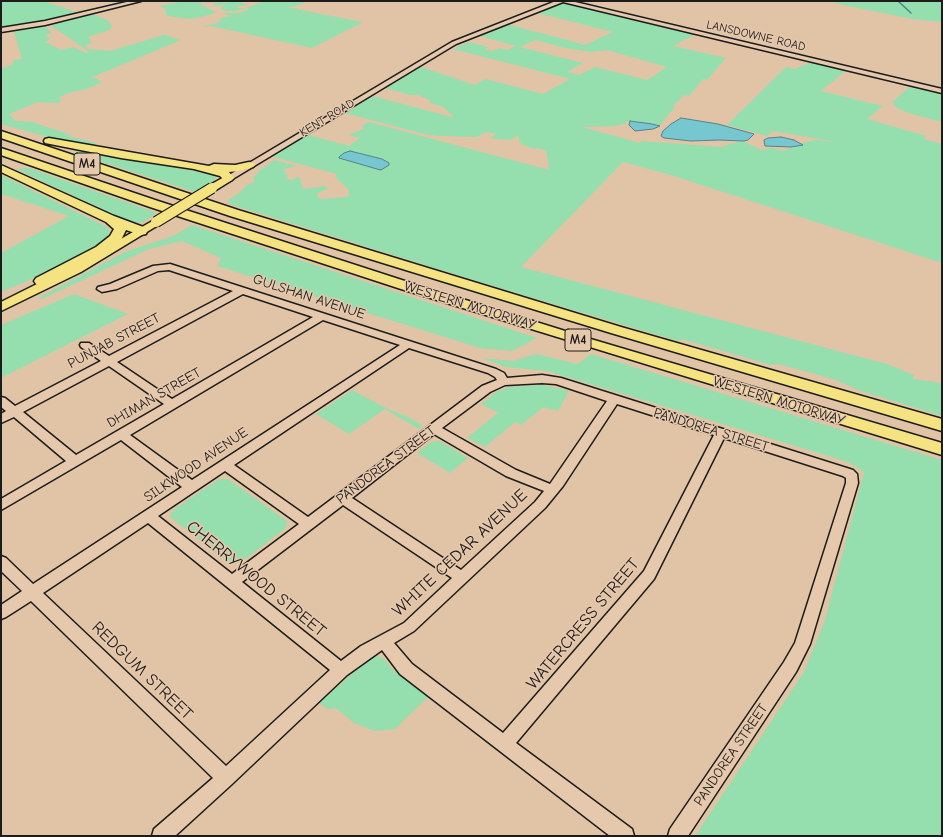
<!DOCTYPE html>
<html>
<head>
<meta charset="utf-8">
<style>
	body { margin:0 }
	#map { position:relative; width:943px; height:837px; overflow:hidden; background:#e1c4a5; font-family:"Comic Neue",sans-serif }
	canvas { display:block }
	.frame { position:absolute; inset:0; border:2px solid #1c1c1c; pointer-events:none }
</style>
</head>
<body>
<div id="map">
<canvas width="943" height="837"></canvas>
<div class="frame"></div>
</div>
<script>
const ctx = document.querySelector('canvas').getContext('2d');
ctx.lineJoin = 'round';
function fillPath(path, color) { ctx.fillStyle = color; ctx.fill(path, 'evenodd'); }
const poly = rows => new Path2D(rows.map(r => 'M' + r).join(''));
function stroke(path, color, width, dash) { ctx.strokeStyle = color; ctx.lineWidth = width; ctx.lineCap = dash ? 'butt' : 'round'; ctx.setLineDash(dash || []); ctx.stroke(path); }
function write(font, color, halo, rows, align = 'center') {
  ctx.font = font + ' "Comic Neue",sans-serif'; ctx.lineWidth = 3; ctx.setLineDash([]); ctx.textBaseline = 'middle'; ctx.strokeStyle = halo; ctx.fillStyle = color; for (const [text, x, y, turn = 0] of rows) {
    ctx.save(); ctx.translate(x, y); ctx.rotate((+turn || 0) * Math.PI / 180); ctx.textAlign = isNaN(turn) ? turn : align; if (halo) ctx.strokeText(text, 0, 0); ctx.fillText(text, 0, 0); ctx.restore();
  }
}
const green = poly([
	[1,1,43,1,79,13,39,23,1,27],
	[183,1,218,1,225,3,230,2,224,1,246,1,241,3,250,5,238,6,237,8,246,8,236,11,226,11,220,9,225,5,214,6,214,4,218,2,208,3,200,2,202,3,201,5,216,12,209,15,190,19,167,16,165,9,160,6],
	[264,1,307,1,299,5,287,8,296,8,300,10,363,22,312,48,211,26,201,27,217,23,221,21,218,20,224,17,231,16,225,14,227,13,240,13,250,9,246,8],
	[838,1,942,1,942,22,912,19,834,3],
	[559,4,570,4,696,34,673,46,726,58,707,80,703,79,689,96,684,95,673,106,675,107,660,125,634,121,625,122,626,124,614,126,582,127,640,143,642,141,720,147,742,141,762,150,771,148,784,151,798,144,815,140,837,142,773,131,767,136,727,125,786,67,795,69,811,62,847,70,821,91,883,106,867,119,926,136,924,139,942,144,942,263,674,176,623,162,521,267,887,364,914,375,913,379,942,383,942,416,861,391,833,379,778,364,771,365,682,339,678,341,499,288,229,204,228,200,238,194,247,185,254,182,254,177,259,171,274,160,297,166,284,169,285,174,289,175,285,178,292,180,297,177,300,178,303,189,325,186,328,189,317,193,318,197,322,199,347,197,349,195,349,190,335,177,337,174,270,156,305,134,349,146,360,138,348,135,364,129,362,126,369,122,549,170,547,152,542,149,530,148,522,144,519,141,519,135,510,140,490,138,496,134,486,132,477,137,438,136,424,134,345,113,373,96,455,118,443,107,430,103,430,100,418,95,409,95,385,88,421,67,475,85,485,79,543,94,570,79,453,49,469,42,488,47,485,49,492,51,499,48,508,50,516,46,480,36,507,24,585,45,613,32,537,13],
	[535,40,565,48,591,52,607,50,667,67,647,80,595,67,579,75,567,72,583,63,520,47],
	[93,14,109,21,112,27,109,30,88,37,92,43,86,45,87,49,110,51,164,35,181,40,90,78,96,78,102,82,87,89,68,93,60,97,60,103,38,102,9,114,15,121,32,122,71,135,67,136,96,143,96,146,69,143,1,124,1,69,12,65,14,60,22,59,14,31,45,26,52,33,45,35,50,39,45,42,61,50,73,47,88,54,87,50,50,25],
	[911,86,942,94,942,122,908,113,896,107,892,102],
	[80,150,216,175,215,180,195,192,75,153],
	[29,168,157,213,142,223,129,222,16,169],
	[1,175,109,228,109,234,99,246,48,272,1,292,1,253,69,216,1,194],
	[192,225,537,338,512,351,480,348,217,266,221,258,182,241,149,249,42,299,38,298,125,252,173,236],
	[74,294,128,314,1,378,1,325],
	[536,354,578,364,591,354,942,460,942,836,695,836,804,672,825,620,864,472,848,462,547,371,506,367,481,358,513,361],
	[543,385,569,391,558,411,544,407,521,425,515,422,485,447,467,438,498,413,481,404,498,391,509,387],
	[352,390,386,408,408,417,423,426,419,429,385,409,349,434,316,414],
	[440,441,468,458,450,473,417,453,431,442],
	[219,479,228,479,287,521,286,528,240,563,230,564,170,517,172,511],
	[376,656,385,659,390,667,428,697,395,729,374,731,354,723,336,708,328,709,319,703,370,658]
]);
const water = poly([
	[681,118,718,124,754,134,748,140,744,141,719,140,691,141,664,138,661,136,663,131,671,124,681,118],
	[630,121,652,124,660,126,653,129,635,131,629,125,630,121],
	[781,137,794,140,803,145,791,147,765,146,764,140,768,138,781,137],
	[350,151,382,159,389,163,389,165,381,170,377,169,339,158,339,157,344,153,350,151]
]);
const stream = poly([
	[898,1,911,13]
]);
const minor = poly([
	[131,1,141,1,45,25,1,32,1,28,45,21,131,1],
	[556,1,571,1,942,89,942,93,563,2,456,44,231,180,228,180,224,178,452,42,556,1],
	[170,264,496,369,504,373,507,378,542,375,561,378,853,470,857,474,858,483,810,644,796,672,688,836,668,836,670,829,784,662,795,643,846,483,846,478,843,476,724,438,654,579,516,743,632,829,634,836,610,836,400,674,382,650,347,675,232,784,175,836,152,836,154,829,213,778,31,601,6,617,1,619,1,605,22,591,1,571,1,556,6,558,33,584,182,487,121,440,1,510,1,499,66,461,14,417,1,423,1,414,6,411,1,407,1,397,5,398,15,406,101,361,81,347,80,345,81,343,89,343,109,356,233,291,169,270,158,271,117,289,102,292,97,289,98,287,110,284,153,266,170,264],
	[243,294,313,317,172,399,117,362,243,294],
	[323,320,400,345,192,480,130,435,323,320],
	[409,348,488,373,495,377,497,380,482,386,308,517,234,465,409,348],
	[109,366,164,404,76,455,23,412,109,366],
	[542,383,556,384,607,401,550,484,516,470,442,428,490,392,505,385,542,383],
	[617,404,714,435,644,571,503,733,412,664,394,643,414,631,545,508,563,486,617,404],
	[434,434,506,476,544,491,535,502,461,570,352,498,434,434],
	[225,471,299,524,232,574,158,516,225,471],
	[343,505,452,578,404,623,361,646,341,661,242,582,343,505],
	[148,523,330,670,226,766,43,593,148,523]
]);
const major = poly([
	[228,175,233,178,232,180,216,190,208,190,207,188,208,186,228,175],
	[156,219,160,220,162,222,160,224,81,272,1,311,1,302,73,266,156,219]
]);
const highway = poly([
	[1,131,238,210,621,327,942,419,942,431,611,333,230,216,1,138,1,131],
	[49,138,209,166,214,164,235,165,249,162,253,163,255,165,253,167,239,171,229,172,234,178,232,180,228,182,224,180,220,176,194,169,121,158,45,143,44,141,45,139,49,138],
	[1,148,158,201,411,283,594,340,942,443,942,455,401,289,150,207,1,155,1,148],
	[1,165,114,216,146,228,147,231,146,234,141,235,126,230,120,242,106,253,46,284,41,285,36,284,34,281,36,278,96,247,110,236,114,229,106,222,1,172,1,165]
]);
const majorBridge = poly([
	[156,222,212,188]
]);
const farStreetnames = [
	["LANSDOWNE ROAD",756,36,13],
	["KENT ROAD",327,118,-31]
];
const shields = [
	[87,164,26],
	[578,340,26]
];
const shieldNames = [
	["M4",87,164],
	["M4",578,340]
];
const streetNames = [
	["GULSHAN AVENUE",309,297,18],
	["WESTERN MOTORWAY",470,306,17],
	["PUNJAB STREET",114,341,-28],
	["DHIMAN STREET",154,398,-30],
	["WESTERN MOTORWAY",779,401,17],
	["PANDOREA STREET",711,430,17],
	["SILKWOOD AVENUE",196,465,-34],
	["PANDOREA STREET",386,465,-37],
	["PANDOREA STREET",731,755,-56]
];
const nearStreetnames = [
	["WHITE CEDAR AVENUE",460,553,-43],
	["CHERRYWOOD STREET",256,579,39],
	["WATERCRESS STREET",583,624,-50],
	["REDGUM STREET",142,671,44]
];
fillPath(green, '#95deae');
fillPath(water, '#77c7d1');
stroke(water, '#538389', 1);
stroke(stream, '#538389', 1.5);
stroke(minor, '#1c1c1c', 3);
stroke(major, '#1c1c1c', 3);
stroke(highway, '#1c1c1c', 3);
fillPath(minor, '#e6c8ad');
fillPath(major, '#f5e382');
fillPath(highway, '#f5e382');
stroke(majorBridge, '#1c1c1c', 12, []);
stroke(majorBridge, '#f5e382', 10);
write('12px', '#1c1c1c', '#e6c8ad', farStreetnames);
for (const [x, y, w] of shields) { const box = new Path2D(); box.roundRect(x - w / 2, y - 11, w, 22, 3); ctx.fillStyle = '#e6c8ad'; ctx.fill(box); stroke(box, '#1c1c1c', 1); }
write('bold 13px', '#1c1c1c', null, shieldNames);
write('14px', '#1c1c1c', '#e6c8ad', streetNames);
write('17px', '#1c1c1c', '#e6c8ad', nearStreetnames);
</script>
</body>
</html>
